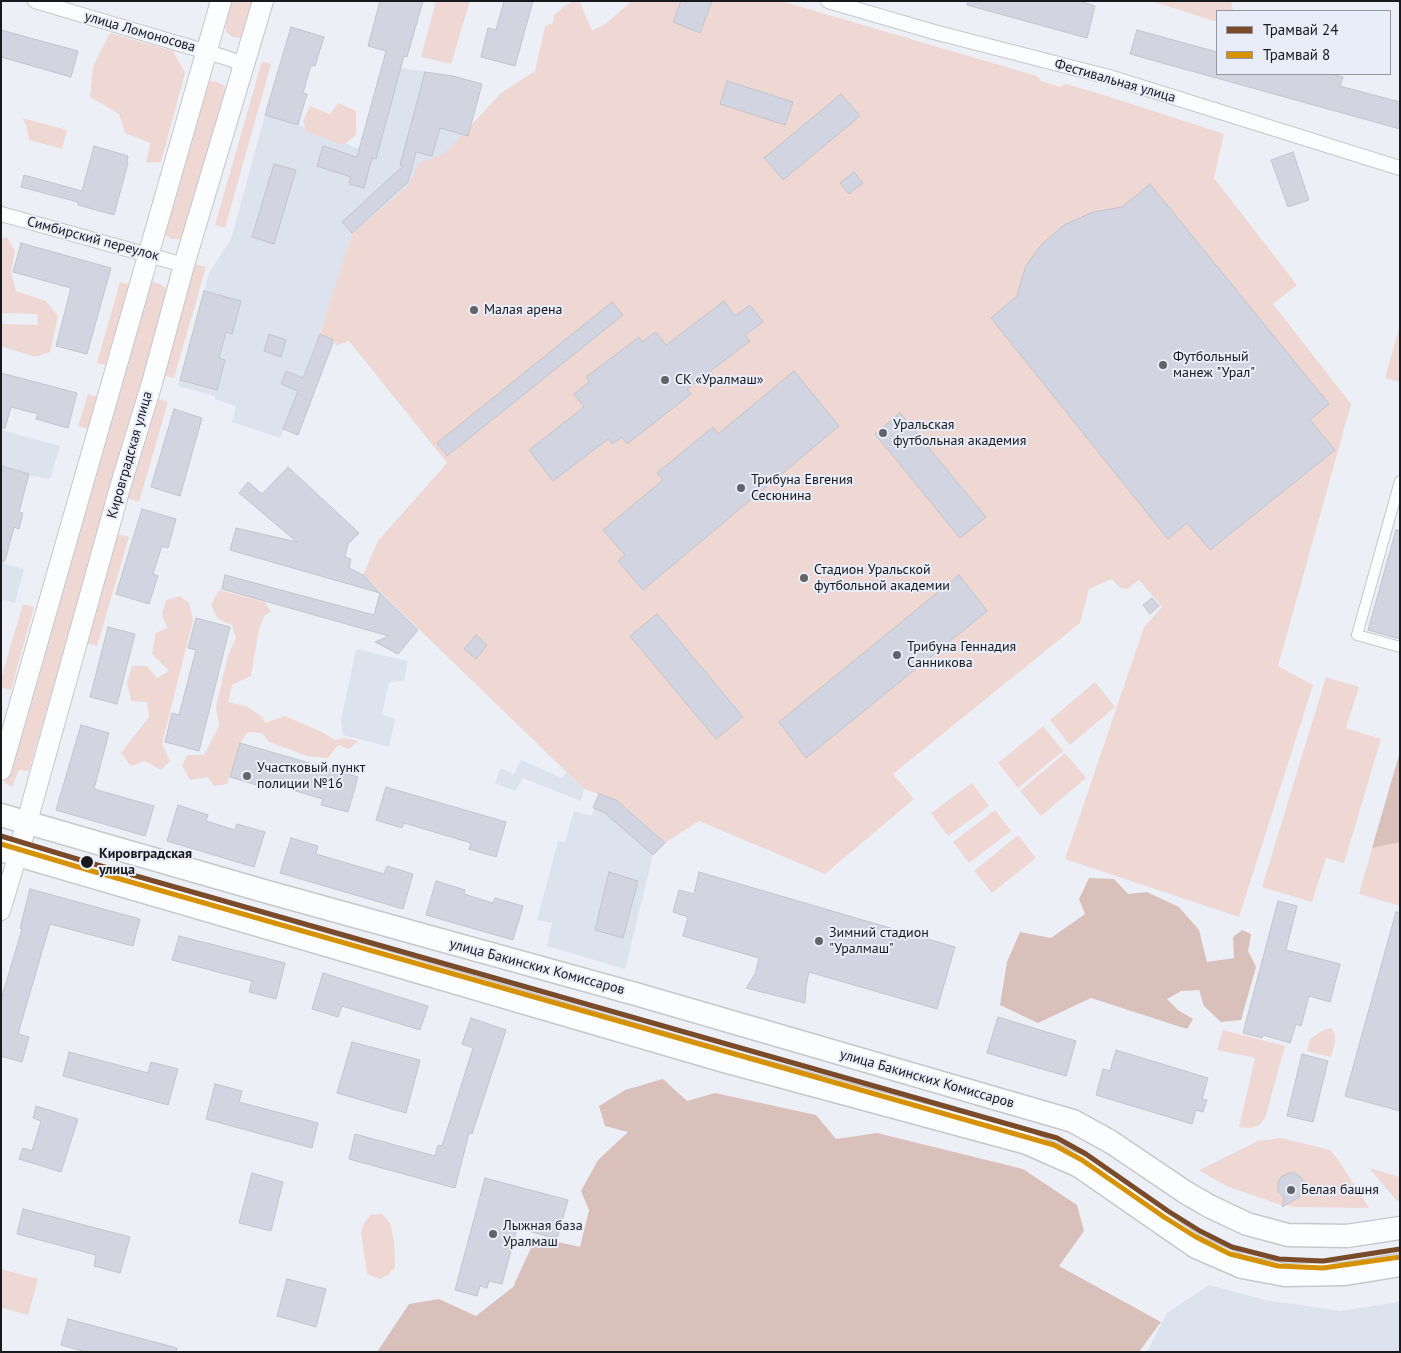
<!DOCTYPE html>
<html>
<head>
<meta charset="utf-8">
<style>
	body { margin:0 }
	#map { position:relative; width:1401px; height:1353px; overflow:hidden; background:#eceff6; font-family:"PT Sans",sans-serif }
	canvas { display:block }
	.frame { position:absolute; inset:0; border:2px solid #18191d; pointer-events:none }
	.legend { position:absolute; left:1216px; top:10px; width:175px; height:65px; box-sizing:border-box; background:#e9edf9; border:1px solid #9598a1; margin:0; padding:6px 9px; list-style:none; font-size:15px; color:#18191d }
	.legend li { display:flex; align-items:center; gap:10px; height:25px }
	.legend b { width:25px; border:1px solid #9598a1 }
</style>
</head>
<body>
<div id="map">
<canvas width="1401" height="1353"></canvas>
<div class="frame"></div>
<ul class="legend">
<li><b style="height:6px;background:#7a4b2a"></b>Трамвай 24</li>
<li><b style="height:6px;background:#d69104"></b>Трамвай 8</li>
</ul>
</div>
<script>
const ctx = document.querySelector('canvas').getContext('2d');
ctx.lineJoin = 'round';
function fillPath(path, color) { ctx.fillStyle = color; ctx.fill(path, 'evenodd'); }
const poly = rows => new Path2D(rows.map(r => 'M' + r).join(''));
function stroke(path, color, width, dash) { ctx.strokeStyle = color; ctx.lineWidth = width; ctx.lineCap = dash ? 'butt' : 'round'; ctx.setLineDash(dash || []); ctx.stroke(path); }
function write(font, color, halo, rows, align = 'center') {
  ctx.font = font + ' "PT Sans",sans-serif'; ctx.lineWidth = 4; ctx.setLineDash([]); ctx.textBaseline = 'middle'; ctx.strokeStyle = halo; ctx.fillStyle = color; for (const [text, x, y, turn = 0] of rows) {
    ctx.save(); ctx.translate(x, y); ctx.rotate((+turn || 0) * Math.PI / 180); ctx.textAlign = isNaN(turn) ? turn : align; if (halo) ctx.strokeText(text, 0, 0); ctx.fillText(text, 0, 0); ctx.restore();
  }
}
const built = poly([
	[383,63,401,68,454,76,482,84,468,136,352,233,328,311,280,438,232,422,236,406,215,399,215,396,178,386,209,273,231,239,265,115,317,131,359,149],
	[1,430,60,446,50,479,29,475,4,564,24,569,15,603,1,599],
	[356,649,408,661,404,680,389,683,382,714,395,719,389,747,343,735,341,721],
	[521,760,562,778,566,772,584,789,581,801,523,778,515,791,495,783,501,768,514,774],
	[599,794,616,800,665,843,653,855,625,969,547,946,552,923,537,920,558,841,565,842,574,811,592,816],
	[1209,1285,1265,1300,1340,1311,1400,1302,1400,1352,1147,1352,1167,1313]
]);
const green = poly([
	[231,1,256,1,242,38,233,37,226,32,225,21],
	[436,1,470,1,451,64,421,57],
	[574,1,579,1,592,30,604,25,632,1,781,1,1037,76,1041,81,1060,87,1066,84,1104,95,1224,134,1214,178,1297,285,1273,304,1351,404,1278,666,1313,685,1239,917,1065,859,1144,627,1162,607,1139,580,1127,589,1120,588,1112,579,1089,589,1080,623,893,774,914,799,825,874,699,821,665,843,616,800,584,789,363,575,378,541,447,463,349,341,336,346,334,340,320,334,352,233,408,186,419,163,444,154,501,93,535,71,545,26,553,23,554,15,563,7],
	[1151,1,1231,1,1233,11,1217,11,1217,22],
	[110,33,173,51,185,73,161,162,146,163,150,143,125,133,119,114,90,97,93,66],
	[262,61,271,64,225,228,215,225],
	[208,81,217,82,225,86,225,98,187,229,181,239,172,239,164,234],
	[338,103,356,111,356,135,343,145,307,132,303,121,310,106,330,114],
	[22,118,67,130,62,149,29,140,26,125],
	[7,237,15,251,11,272,16,291,46,301,58,316,50,352,35,357,1,346,2,324,38,325,37,314,1,313,1,239],
	[194,264,206,267,174,378,163,375],
	[149,281,157,283,165,287,166,296,29,771,19,770,12,787,5,783,4,775],
	[120,282,133,286,110,366,97,363],
	[1400,325,1400,382,1385,378],
	[88,394,97,397,88,429,78,426],
	[156,398,168,402,139,502,127,498],
	[118,534,129,537,97,646,85,643],
	[219,590,265,602,271,612,265,615,259,629,251,676,232,685,228,702,248,707,262,717,265,723,285,716,320,731,335,740,344,738,358,741,349,749,338,745,328,758,307,756,269,742,262,733,248,732,240,743,227,784,214,786,208,777,190,780,182,766,187,755,204,755,219,726,216,707,228,655,236,638,232,625,218,619,211,605],
	[180,596,189,603,193,620,162,744,170,761,161,770,145,761,131,766,121,753,149,717,147,702,131,701,127,683,132,666,147,666,157,678,169,671,152,654,156,633,167,628,162,614,166,600],
	[23,604,34,607,11,690,1,687,1,679],
	[1326,677,1359,687,1346,728,1381,739,1344,863,1326,858,1312,902,1262,887],
	[1095,682,1115,707,1070,745,1050,720],
	[1043,726,1063,751,1018,788,998,763],
	[1400,752,1400,906,1359,894],
	[1065,753,1086,778,1041,816,1020,791],
	[972,783,989,806,948,836,931,813],
	[995,810,1011,831,969,863,953,842],
	[1018,835,1036,858,992,893,974,871],
	[1331,1028,1335,1034,1335,1043,1331,1057,1307,1051,1310,1039,1322,1031],
	[1223,1030,1285,1046,1265,1118,1259,1125,1250,1128,1239,1127,1255,1058,1217,1050],
	[1281,1138,1330,1150,1337,1158,1369,1208,1296,1207,1281,1205,1226,1186,1199,1170,1258,1141],
	[1369,1168,1400,1177,1400,1201,1397,1201],
	[382,1214,390,1223,394,1241,395,1267,388,1275,380,1279,367,1274,361,1232,363,1225,370,1215],
	[1,1269,38,1279,28,1315,1,1307]
]);
const forest = poly([
	[1400,752,1400,842,1372,848],
	[1089,878,1114,879,1128,894,1147,892,1179,907,1199,930,1207,962,1234,958,1233,937,1242,930,1251,934,1248,951,1256,967,1241,1020,1221,1022,1204,1006,1199,990,1181,991,1167,999,1178,1010,1193,1019,1187,1029,1091,998,1038,1023,1000,1005,1007,962,1020,932,1051,938,1085,914,1079,899],
	[663,1079,687,1101,715,1093,816,1115,836,1139,877,1133,1023,1169,1077,1205,1084,1231,1059,1266,1161,1322,1139,1352,377,1352,409,1304,439,1299,476,1316,513,1287,536,1237,580,1247,589,1210,581,1191,598,1160,628,1132,605,1126,599,1106,625,1090]
]);
const building = poly([
	[380,1,423,1,407,57,404,56,376,159,372,158,364,188,349,184,351,177,317,166,323,146,357,157,386,51,368,46,380,1],
	[504,1,533,1,515,66,481,57,488,28,496,30,504,1],
	[681,1,712,1,700,33,673,22,681,1],
	[968,1,1080,1,1095,6,1087,38,967,5,968,1],
	[291,27,324,37,315,66,311,65,303,93,307,94,298,125,265,115,291,27],
	[1,30,78,51,71,77,1,57,1,30],
	[1137,30,1217,52,1217,74,1330,74,1343,77,1340,86,1400,102,1400,129,1130,54,1137,30],
	[425,72,453,76,482,84,468,136,440,128,432,156,416,152,408,182,352,233,342,222,403,166,400,165,425,72],
	[727,81,793,102,785,125,720,104,727,81],
	[841,94,860,116,783,180,764,158,841,94],
	[94,146,128,156,127,162,128,163,114,215,78,205,78,202,21,187,24,175,82,191,94,146],
	[1293,152,1309,200,1288,207,1271,160,1293,152],
	[274,164,296,170,274,244,252,237,274,164],
	[854,172,863,183,849,194,840,183,854,172],
	[1150,184,1329,404,1310,420,1335,450,1210,550,1187,523,1168,539,991,318,1017,296,1026,265,1042,244,1064,225,1093,212,1122,207,1150,184],
	[21,243,111,268,87,354,56,346,71,288,13,272,21,243],
	[204,291,241,301,232,334,226,332,219,358,225,360,217,390,180,380,204,291],
	[724,301,735,316,750,305,763,322,745,335,750,341,687,389,691,394,627,444,622,437,612,444,608,439,553,481,529,450,584,407,574,394,589,382,586,377,639,337,642,342,656,332,666,345,724,301],
	[612,302,623,315,447,456,437,443,612,302],
	[269,334,286,340,281,357,264,351,269,334],
	[320,334,334,340,298,435,283,429,298,391,281,384,286,371,303,378,320,334],
	[794,371,839,426,643,590,618,561,625,555,603,530,663,480,657,473,713,427,718,434,794,371],
	[1,373,77,393,68,428,36,419,38,414,11,407,5,428,1,428,1,373],
	[174,409,202,418,180,496,151,487,174,409],
	[900,413,986,517,960,538,875,434,900,413],
	[1,466,29,474,19,512,23,513,19,529,14,527,5,561,1,561,1,466],
	[288,467,359,533,348,544,345,557,351,559,349,568,363,575,380,593,230,550,236,528,297,542,239,493,248,482,262,494,288,467],
	[142,509,176,519,168,548,162,546,153,574,158,576,149,604,116,594,142,509],
	[1396,530,1400,530,1400,639,1368,630,1396,530],
	[225,575,374,615,380,593,418,630,398,654,375,642,389,636,222,589,225,575],
	[959,575,987,611,806,758,779,722,959,575],
	[1152,598,1159,606,1150,614,1143,605,1152,598],
	[657,614,743,717,716,739,630,636,657,614],
	[196,618,230,627,199,751,165,742,172,713,179,715,196,650,188,648,196,618],
	[108,627,135,634,117,704,90,697,108,627],
	[476,635,487,645,476,659,464,649,476,635],
	[81,725,109,733,94,789,154,806,145,836,56,810,81,725],
	[240,743,358,777,348,812,321,805,323,799,261,781,260,786,230,777,240,743],
	[386,787,506,822,496,857,469,849,471,843,404,823,402,828,376,820,386,787],
	[599,794,616,800,665,843,653,855,605,813,593,808,599,794],
	[178,805,208,815,206,821,235,830,237,824,265,832,254,867,167,841,178,805],
	[291,838,318,846,316,854,384,874,387,866,413,874,403,909,280,873,291,838],
	[609,872,638,881,623,938,595,930,609,872],
	[699,872,955,947,937,1009,809,972,806,986,805,1003,746,988,755,974,759,958,683,936,688,917,673,912,679,890,694,894,699,872],
	[436,881,465,890,464,894,493,903,495,898,523,906,513,940,426,915,436,881],
	[30,889,140,919,133,946,50,924,18,1034,29,1037,22,1062,1,1056,1,1000,22,929,20,928,30,889],
	[1278,901,1297,906,1286,950,1340,964,1330,1002,1309,996,1301,1026,1296,1024,1290,1043,1263,1035,1262,1038,1243,1033,1278,901],
	[1396,912,1400,912,1400,1111,1345,1096,1396,912],
	[179,936,285,963,276,999,249,992,252,981,172,960,179,936],
	[323,973,428,1006,420,1030,342,1006,338,1017,312,1009,323,973],
	[998,1017,1076,1041,1066,1076,987,1053,998,1017],
	[471,1018,506,1030,472,1134,469,1133,455,1188,349,1159,355,1134,435,1156,438,1145,442,1146,473,1048,462,1044,471,1018],
	[352,1042,420,1060,406,1113,337,1093,352,1042],
	[1116,1050,1208,1078,1202,1099,1207,1100,1203,1112,1196,1110,1192,1124,1096,1095,1103,1069,1110,1071,1116,1050],
	[69,1052,148,1073,151,1062,178,1069,168,1105,63,1076,69,1052],
	[1302,1054,1328,1061,1313,1122,1287,1116,1302,1054],
	[215,1084,242,1091,239,1102,318,1123,312,1148,206,1119,215,1084],
	[36,1106,78,1119,61,1172,19,1159,23,1148,32,1151,41,1121,33,1118,36,1106],
	[252,1173,283,1182,271,1231,239,1223,252,1173],
	[1289,1173,1294,1173,1302,1178,1304,1188,1299,1197,1282,1207,1284,1198,1278,1191,1278,1182,1281,1177,1289,1173],
	[485,1178,568,1200,557,1239,517,1228,502,1284,489,1281,487,1288,480,1286,477,1296,455,1290,485,1178],
	[23,1209,130,1237,120,1273,94,1266,96,1255,17,1234,23,1209],
	[287,1279,326,1289,316,1327,277,1316,287,1279],
	[68,1319,177,1348,176,1352,86,1352,61,1345,68,1319]
]);
const pedestrian = poly([
	[1400,481,1357,635,1400,647]
]);
const minor = poly([
	[35,1,227,58,244,65],
	[828,1,934,32,1109,77,1400,168],
	[1,214,184,265]
]);
const tertiary = poly([
	[1,911,18,854]
]);
const secondary = poly([
	[1,770,221,1],
	[18,854,121,484,152,383,184,265,263,1]
]);
const primary = poly([
	[1,815,264,891,639,995,1073,1121,1111,1142,1185,1192,1209,1206,1247,1224,1288,1235,1347,1236,1400,1228],
	[1,850,724,1061,1027,1143,1079,1166,1196,1247,1242,1267,1285,1275,1345,1274,1400,1265]
]);
const tram1 = poly([
	[1,836,87,862,1057,1138,1086,1154,1168,1211,1200,1231,1232,1247,1279,1259,1323,1261,1400,1249]
]);
const tram2 = poly([
	[1,844,85,869,1054,1145,1082,1160,1164,1217,1196,1237,1230,1254,1278,1266,1323,1268,1400,1257]
]);
const markers = [
	[474,310,5,"#626469"],
	[1163,365,5,"#626469"],
	[665,380,5,"#626469"],
	[883,433,5,"#626469"],
	[741,488,5,"#626469"],
	[804,578,5,"#626469"],
	[897,655,5,"#626469"],
	[247,776,5,"#626469"],
	[87,862,7,"#18191d"],
	[819,941,5,"#626469"],
	[1291,1190,5,"#626469"],
	[493,1234,5,"#626469"]
];
const streetNames = [
	["улица Ломоносова",140,32,16],
	["Фестивальная улица",1115,81,16],
	["Симбирский переулок",93,239,15],
	["Кировградская улица",130,455,-74],
	["улица Бакинских Комиссаров",537,967,15],
	["улица Бакинских Комиссаров",927,1079,16]
];
const poiNames = [
	["Малая арена",484,310],
	["Футбольный",1173,357],
	["манеж \"Урал\"",1173,373],
	["СК «Уралмаш»",675,380],
	["Уральская",893,425],
	["футбольная академия",893,441],
	["Трибуна Евгения",751,480],
	["Сесюнина",751,496],
	["Стадион Уральской",814,570],
	["футбольной академии",814,586],
	["Трибуна Геннадия",907,647],
	["Санникова",907,663],
	["Участковый пункт",257,768],
	["полиции №16",257,784],
	["Зимний стадион",829,933],
	["\"Уралмаш\"",829,949],
	["Белая башня",1301,1190],
	["Лыжная база",503,1226],
	["Уралмаш",503,1242]
];
const stopNames = [
	["Кировградская",99,854],
	["улица",99,870]
];
fillPath(built, '#dde2ef');
fillPath(green, '#efd8d4');
fillPath(forest, '#dac0bb');
fillPath(building, '#d2d5e1');
stroke(building, '#c2c4c9', 1);
stroke(pedestrian, '#c5c7cc', 12);
stroke(minor, '#c5c7cc', 16);
stroke(tertiary, '#c5c7cc', 20);
stroke(secondary, '#c5c7cc', 22);
stroke(primary, '#c5c7cc', 25);
stroke(pedestrian, '#fcfdfe', 10);
stroke(minor, '#fcfdfe', 14);
stroke(tertiary, '#fcfdfe', 18);
stroke(secondary, '#fcfdfe', 20);
stroke(primary, '#fcfdfe', 22);
stroke(tram1, '#7a4b2a', 5);
stroke(tram2, '#d69104', 5);
for (const [x, y, r, color] of markers) { const dot = new Path2D(); dot.arc(x, y, r, 0, 2 * Math.PI); ctx.fillStyle = color; ctx.fill(dot); stroke(dot, '#e9edf9', 2); }
write('14px', '#18191d', '#e9edf9', streetNames);
write('14px', '#18191d', '#e9edf9', poiNames, 'left');
write('bold 14px', '#18191d', '#e9edf9', stopNames, 'left');
</script>
</body>
</html>
